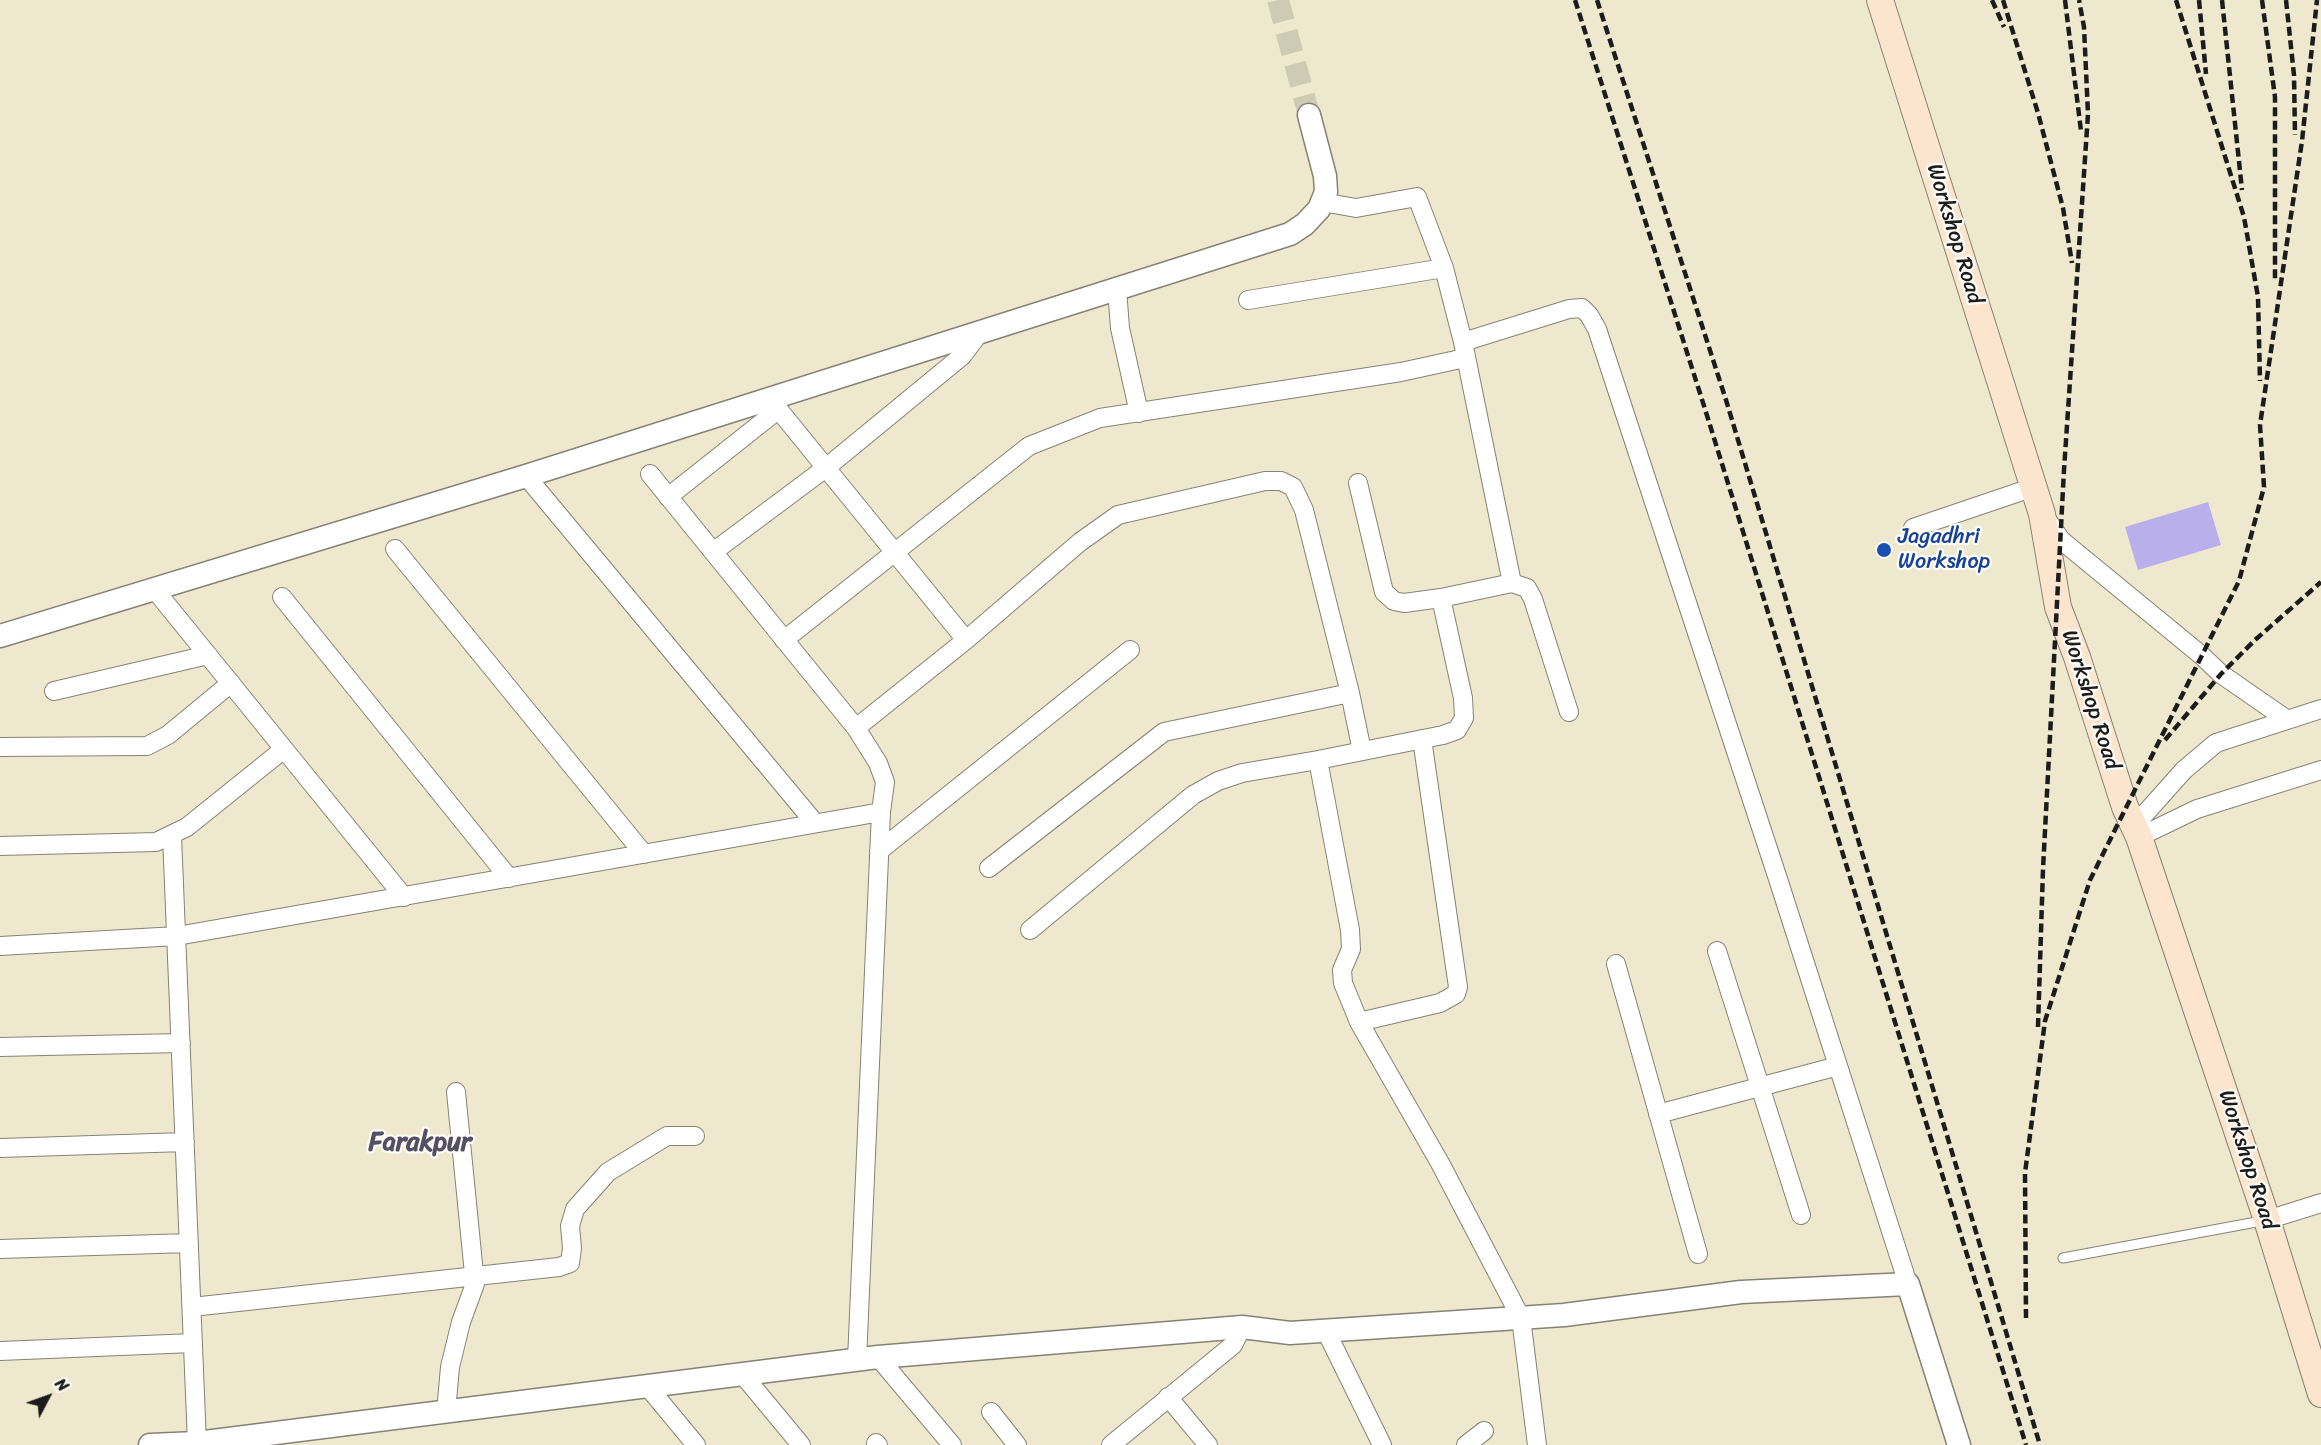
<!DOCTYPE html>
<html>
<head>
<meta charset="utf-8">
<style>
	body { margin:0 }
	#map { position:relative; width:2321px; height:1445px; overflow:hidden; background:#eee9ce; font-family:Sriracha,sans-serif }
	canvas { display:block }
	.north { position:absolute; left:18px; top:1367px; width:60px; height:60px; -webkit-text-stroke:4px #fdfcf7; paint-order:stroke; rotate:49deg; font-size:16px; font-weight:700; line-height:24px; text-align:center; color:#1c1c1c }
	.north::after { content:''; display:block; margin:auto; width:21px; height:27px; background:#1c1c1c; clip-path:polygon(50% 0,100% 100%,50% 72%,0 100%) }
</style>
</head>
<body>
<div id="map">
<canvas width="2321" height="1445"></canvas>
<div class="north">N</div>
</div>
<script>
const ctx = document.querySelector('canvas').getContext('2d');
ctx.lineJoin = 'round';
function fillPath(path, color) { ctx.fillStyle = color; ctx.fill(path, 'evenodd'); }
const poly = rows => new Path2D(rows.map(r => 'M' + r).join(''));
function stroke(path, color, width, dash) { ctx.strokeStyle = color; ctx.lineWidth = width; ctx.lineCap = dash ? 'butt' : 'round'; ctx.setLineDash(dash || []); ctx.stroke(path); }
function write(font, color, halo, rows, align = 'center') {
  ctx.font = font + ' Sriracha,sans-serif'; ctx.lineWidth = 4.5; ctx.setLineDash([]); ctx.textBaseline = 'middle'; ctx.strokeStyle = halo; ctx.fillStyle = color; for (const [text, x, y, turn = 0] of rows) {
    ctx.save(); ctx.translate(x, y); ctx.rotate((+turn || 0) * Math.PI / 180); ctx.textAlign = isNaN(turn) ? turn : align; if (halo) ctx.strokeText(text, 0, 0); ctx.fillText(text, 0, 0); ctx.restore();
  }
}
const building = poly([
	[2208,502,2221,545,2138,570,2125,527]
]);
const tertiaryTunnel = poly([
	[1278,0,1309,115]
]);
const service = poly([
	[2063,1258,2267,1220]
]);
const minor = poly([
	[1322,202,1356,208,1417,197,1444,268,1463,342,1512,583],
	[1117,289,1120,328,1139,413],
	[1248,300,1444,268],
	[1463,342,1569,309,1582,308,1589,315,1597,329,1779,882,1908,1284],
	[770,399,966,640],
	[650,474,856,728,878,763,885,782,881,812,857,1360],
	[526,476,815,823],
	[1358,483,1384,592,1394,601,1404,603,1441,598,1512,583,1527,588,1533,599,1569,712],
	[668,497,779,409],
	[2045,517,2061,540,2201,655,2221,674,2286,719],
	[1913,528,2034,487],
	[395,549,644,854],
	[713,552,827,467,962,356,980,332],
	[155,590,404,897],
	[282,597,509,878],
	[784,640,1029,446,1100,418,1401,372,1465,358],
	[54,691,208,655],
	[856,728,966,640,1080,542,1118,515,1265,481,1281,481,1293,487,1304,510,1350,693,1362,751],
	[0,747,147,746,168,735,231,683],
	[1318,760,1350,930,1351,949,1342,970,1343,983,1359,1022,1440,1163,1521,1318,1537,1445],
	[2134,826,2184,770,2216,743,2321,709],
	[172,836,197,1443],
	[2139,837,2197,809,2321,770],
	[0,846,156,842,187,827,284,749],
	[879,851,1130,650],
	[989,868,1164,732,1350,693],
	[1030,930,1193,795,1218,781,1242,773,1318,760,1443,735,1457,730,1464,718,1463,698,1441,598],
	[0,946,177,936,881,812],
	[1717,951,1801,1215],
	[1616,964,1698,1254],
	[1359,1022,1440,1003,1456,994,1458,987,1422,739],
	[0,1047,181,1043],
	[1658,1114,1838,1066],
	[0,1148,185,1142],
	[2267,1220,2321,1203],
	[0,1249,189,1243],
	[192,1307,559,1267,570,1263,572,1248,570,1226,575,1209,608,1172,667,1136,695,1136],
	[1326,1331,1382,1445],
	[0,1351,193,1343],
	[878,1357,952,1445],
	[743,1375,801,1445],
	[648,1387,696,1445],
	[1168,1397,1208,1445],
	[446,1412,450,1367,461,1322,475,1284,456,1092],
	[991,1412,1017,1445],
	[876,1443,878,1445],
	[1111,1445,1233,1345,1242,1327],
	[1466,1445,1484,1431]
]);
const tertiary = poly([
	[0,636,526,476,1290,234,1305,224,1319,209,1326,192,1325,176,1309,115],
	[150,1445,197,1443,878,1357,1242,1327,1290,1333,1564,1315,1741,1292,1908,1284,1959,1445]
]);
const secondary = poly([
	[1880,0,2042,514,2058,607,2077,657,2125,807,2139,837,2267,1220,2321,1394]
]);
const rail = poly([
	[1575,0,1705,409,2026,1445],
	[1597,0,1726,400,2040,1445],
	[1992,0,2004,27],
	[2003,0,2038,113,2063,208,2072,263],
	[2065,0,2081,131],
	[2176,0,2244,217,2258,297,2260,381],
	[2199,0,2206,74],
	[2222,0,2242,190],
	[2262,0,2275,97,2275,281],
	[2286,0,2294,75,2295,135],
	[2165,740,2221,674,2255,640,2321,582],
	[2038,1027,2043,869,2064,470,2088,114,2084,27,2079,0],
	[2026,1318,2025,1173,2045,1021,2090,880,2239,581,2264,487,2260,425,2302,141,2317,0]
]);
const markers = [
	[1884,550,8,"#1a4fb4"]
];
const streetNames = [
	["Workshop Road",1954,234,73],
	["Workshop Road",2090,700,72],
	["Workshop Road",2247,1160,72]
];
const transitNames = [
	["Jagadhri",1898,537],
	["Workshop",1898,562]
];
const quarterNames = [
	["Farakpur",420,1143]
];
fillPath(building, '#b9afea');
stroke(tertiaryTunnel, '#cecab3', 22, [22, 11]);
stroke(service, '#858275', 11);
stroke(minor, '#858275', 20);
stroke(tertiary, '#858275', 25);
stroke(secondary, '#858275', 28);
stroke(service, '#fff', 9);
stroke(minor, '#fff', 18);
stroke(tertiary, '#fff', 22);
stroke(secondary, '#fce5cf', 26);
stroke(rail, '#1c1c1c', 4.5, [9, 4.5]);
for (const [x, y, r, color] of markers) { const dot = new Path2D(); dot.arc(x, y, r, 0, 2 * Math.PI); ctx.fillStyle = color; ctx.fill(dot); stroke(dot, '#fdfcf7', 2); }
write('22px', '#1c1c1c', '#fdfcf7', streetNames);
write('22px', '#164399', '#fdfcf7', transitNames, 'left');
write('bold 26px', '#534f64', '#fdfcf7', quarterNames);
</script>
</body>
</html>
